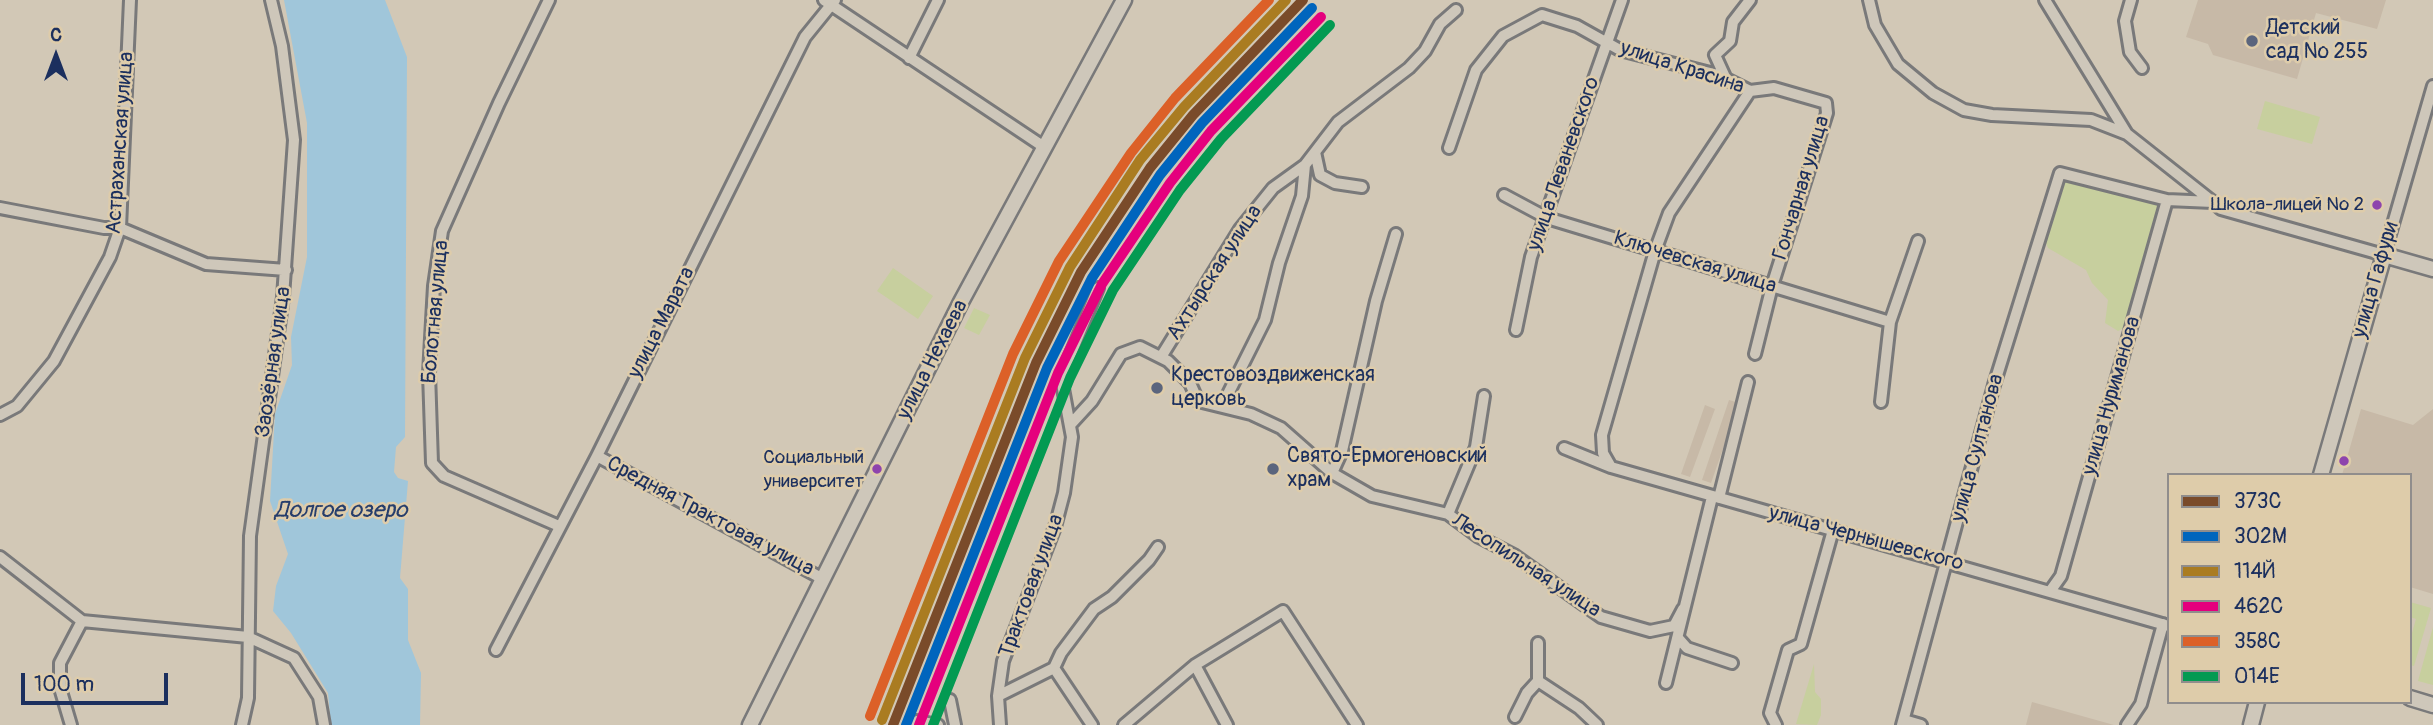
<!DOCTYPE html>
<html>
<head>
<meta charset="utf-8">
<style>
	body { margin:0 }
	#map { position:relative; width:2433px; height:725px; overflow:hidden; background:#d2c8b6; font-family:Pangolin,sans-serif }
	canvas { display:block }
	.legend { position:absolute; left:2167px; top:473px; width:245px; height:231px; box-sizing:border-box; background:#deccaa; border:2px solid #908d8c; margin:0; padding:9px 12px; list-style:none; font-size:21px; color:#1b2f5e }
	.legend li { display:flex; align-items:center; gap:14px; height:35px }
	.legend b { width:35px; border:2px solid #908d8c }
	.north { position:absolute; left:21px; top:21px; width:70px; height:70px; -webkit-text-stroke:5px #deccaa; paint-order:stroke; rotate:0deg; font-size:19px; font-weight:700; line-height:28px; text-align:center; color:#1b2f5e }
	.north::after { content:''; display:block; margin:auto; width:24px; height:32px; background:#1b2f5e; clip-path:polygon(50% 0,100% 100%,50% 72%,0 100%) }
	.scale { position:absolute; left:21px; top:673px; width:147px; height:32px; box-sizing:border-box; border:4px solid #1b2f5e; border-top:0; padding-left:9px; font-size:21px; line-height:24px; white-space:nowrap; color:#1b2f5e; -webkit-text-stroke:5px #deccaa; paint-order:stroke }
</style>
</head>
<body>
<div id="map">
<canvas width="2433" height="725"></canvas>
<ul class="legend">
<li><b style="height:9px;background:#7a4b2a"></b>373C</li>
<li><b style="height:9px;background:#0065bd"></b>302М</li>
<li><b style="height:9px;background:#aa7c21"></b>114Й</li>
<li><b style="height:9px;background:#e5007d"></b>462С</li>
<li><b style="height:9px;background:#dc6028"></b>358С</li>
<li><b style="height:9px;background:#039a52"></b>014Е</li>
</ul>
<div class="north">С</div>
<div class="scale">100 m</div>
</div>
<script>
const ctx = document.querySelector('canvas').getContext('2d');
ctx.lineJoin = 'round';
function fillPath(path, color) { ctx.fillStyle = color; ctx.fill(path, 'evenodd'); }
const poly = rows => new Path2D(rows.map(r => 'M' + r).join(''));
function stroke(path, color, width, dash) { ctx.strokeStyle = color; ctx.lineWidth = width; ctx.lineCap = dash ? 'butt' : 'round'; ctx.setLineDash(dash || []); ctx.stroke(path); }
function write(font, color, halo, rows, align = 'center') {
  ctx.font = font + ' Pangolin,sans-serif'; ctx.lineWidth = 5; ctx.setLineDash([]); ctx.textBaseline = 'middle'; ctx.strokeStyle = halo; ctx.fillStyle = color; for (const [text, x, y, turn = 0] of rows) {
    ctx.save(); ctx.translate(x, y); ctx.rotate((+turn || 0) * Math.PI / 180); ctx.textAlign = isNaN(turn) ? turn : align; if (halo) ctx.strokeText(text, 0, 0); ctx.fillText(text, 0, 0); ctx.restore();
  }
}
const built = poly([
	[2198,0,2386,0,2377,29,2316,13,2297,79,2213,55,2208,44,2186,37],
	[1729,400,1739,403,1711,483,1702,480],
	[1705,405,1715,409,1690,477,1681,474],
	[2361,409,2413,425,2433,409,2433,594,2410,587,2410,475,2342,475],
	[2032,702,2114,725,2026,725]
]);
const green = poly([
	[2265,101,2320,117,2312,144,2257,129],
	[2062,179,2159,204,2126,327,2118,331,2105,323,2108,300,2092,283,2086,270,2048,248,2046,243],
	[893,268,933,296,918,319,877,291],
	[974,308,990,315,979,335,964,328],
	[2410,602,2431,608,2414,666,2410,665,2410,640,2416,619,2410,617],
	[2433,627,2433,685,2418,681],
	[1814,664,1815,692,1821,699,1821,715,1817,725,1796,724]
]);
const water = poly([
	[284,0,385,0,407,57,405,437,396,447,394,472,398,478,408,481,400,578,408,589,408,640,421,673,420,725,331,725,328,693,291,633,273,611,276,586,288,554,270,501,275,414,292,365,291,337,307,257,307,123]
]);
const minor = poly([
	[549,0,499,103,442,231,434,286,429,373,432,463,444,476,559,526],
	[824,0,1044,147],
	[1869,0,1875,25,1898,64,1933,93,1964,110,1992,115,2091,120,2127,134,2213,202],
	[2045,0,2127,134],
	[2131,0,2125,21,2130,52,2142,68],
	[909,58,938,0],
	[1726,79,1715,55,1730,41,1733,22,1750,0],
	[1449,148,1476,70,1503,36,1542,15,1577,26,1620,50,1718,75,1750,91,1774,88,1826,103,1827,113,1772,286,1755,354],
	[1315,152,1320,175,1335,183,1362,187],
	[1504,195,1547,218,1890,322],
	[0,208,104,228,120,228,206,264,286,270],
	[1516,330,1531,257,1622,0],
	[1161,357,1240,229,1273,188,1305,165],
	[1881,402,1890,322,1918,241],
	[1222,406,1265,320,1279,263,1302,196,1305,165,1338,122,1409,68,1425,51,1440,24,1456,10],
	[0,415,17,406,54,361,110,257,120,228,130,0],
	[1070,425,1092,401,1121,354,1140,347,1168,361,1190,383,1198,401,1251,414,1281,428,1332,473,1372,496,1448,514,1479,537,1514,555,1601,617,1650,631,1674,626,1683,609],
	[1564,448,1611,467,2169,626],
	[597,456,823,579],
	[1611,467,1603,453,1602,435,1655,251,1669,213,1750,91],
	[1332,473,1342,451,1376,301,1396,234],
	[1719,498,1748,382],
	[1448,514,1476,447,1484,396],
	[0,557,82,621,248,637,294,658,319,697,324,725],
	[2051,590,2061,576,2167,200],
	[1679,639,1687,648,1732,663],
	[496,650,597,456,805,37,835,0],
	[1195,665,1227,725],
	[1054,668,1092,725],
	[1538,681,1579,708,1597,725],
	[1666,683,1712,497],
	[998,696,1054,668,1061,653,1094,609,1112,597,1149,560,1158,547],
	[950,700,955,725],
	[1515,717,1527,693,1538,681,1538,643],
	[1904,720,1921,725],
	[71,725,60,688,60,663,82,621],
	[242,725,248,698,250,536,283,297,294,140,282,46,271,0],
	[915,725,917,721,938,725],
	[1000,725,998,696,1003,661,1055,527,1064,493,1072,437,1061,378,1098,288],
	[1124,725,1195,665,1283,611,1357,725],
	[1776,725,1770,713,1788,650,1801,644,1833,530],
	[1902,725,1994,385,2060,173,2167,200,2213,202,2221,209,2384,255,2433,86],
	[2127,725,2141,704,2163,624]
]);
const tertiary = poly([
	[2321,475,2384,255,2433,269],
	[2410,698,2433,705],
	[750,725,961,302,1124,0],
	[2251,725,2257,702]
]);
const rail1 = poly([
	[893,725,1036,363,1081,272,1150,168,1193,115,1303,0]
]);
const rail2 = poly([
	[906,725,1047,368,1092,278,1160,175,1202,123,1312,8]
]);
const rail3 = poly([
	[882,720,1025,358,1070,267,1140,160,1184,107,1286,0]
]);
const rail4 = poly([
	[919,725,1058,373,1102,284,1170,183,1211,131,1321,17]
]);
const rail5 = poly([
	[870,716,1013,354,1059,261,1131,153,1175,98,1269,0]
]);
const rail6 = poly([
	[933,725,1070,378,1113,290,1180,190,1221,139,1330,25]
]);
const markers = [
	[2252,41,7,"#5b657d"],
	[2377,205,6,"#8e44ad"],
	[1157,388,7,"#5b657d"],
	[2344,461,6,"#8e44ad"],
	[877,469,6,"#8e44ad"],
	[1273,469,7,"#5b657d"]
];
const busNames = [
	["Школа-лицей № 2",2364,205],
	["Социальный",864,458],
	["университет",864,482]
];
const poiNames = [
	["Детский",2266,29],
	["сад № 255",2266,53],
	["Крестовоздвиженская",1171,376],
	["церковь",1171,400],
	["Свято-Ермогеновский",1287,457],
	["храм",1287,481]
];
const streetNames = [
	["улица Красина",1682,68,18],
	["Астраханская улица",121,143,-86],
	["улица Леваневского",1564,164,-71],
	["Гончарная улица",1802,188,-73],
	["Ключевская улица",1695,263,17],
	["Ахтырская улица",1215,273,-57],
	["улица Гафури",2376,280,-74],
	["Болотная улица",436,312,-85],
	["улица Марата",662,323,-63],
	["улица Нехаева",933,360,-63],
	["Заозёрная улица",274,362,-82],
	["улица Нуриманова",2112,396,-74],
	["улица Султанова",1978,448,-75],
	["Средняя Трактовая улица",710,517,28],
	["улица Чернышевского",1866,539,15],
	["Лесопильная улица",1526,566,33],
	["Трактовая улица",1032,586,-70]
];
const waterNames = [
	["Долгое озеро",341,511]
];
fillPath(built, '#c7b9a7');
fillPath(green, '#c7cf9e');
fillPath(water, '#a0c6da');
stroke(minor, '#79797a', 16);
stroke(tertiary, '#79797a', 19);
stroke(minor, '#cec7ba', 10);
stroke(tertiary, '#cec7ba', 14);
stroke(rail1, '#7a4b2a', 10);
stroke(rail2, '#0065bd', 10);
stroke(rail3, '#aa7c21', 10);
stroke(rail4, '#e5007d', 10);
stroke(rail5, '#dc6028', 10);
stroke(rail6, '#039a52', 10);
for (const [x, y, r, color] of markers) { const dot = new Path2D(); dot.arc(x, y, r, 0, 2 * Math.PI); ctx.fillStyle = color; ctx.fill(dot); stroke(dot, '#deccaa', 2.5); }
write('19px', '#1b2f5e', '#deccaa', busNames, 'right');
write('21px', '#1b2f5e', '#deccaa', poiNames, 'left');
write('21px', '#1b2f5e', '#deccaa', streetNames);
write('italic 23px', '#263e6c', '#deccaa', waterNames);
</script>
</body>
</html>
